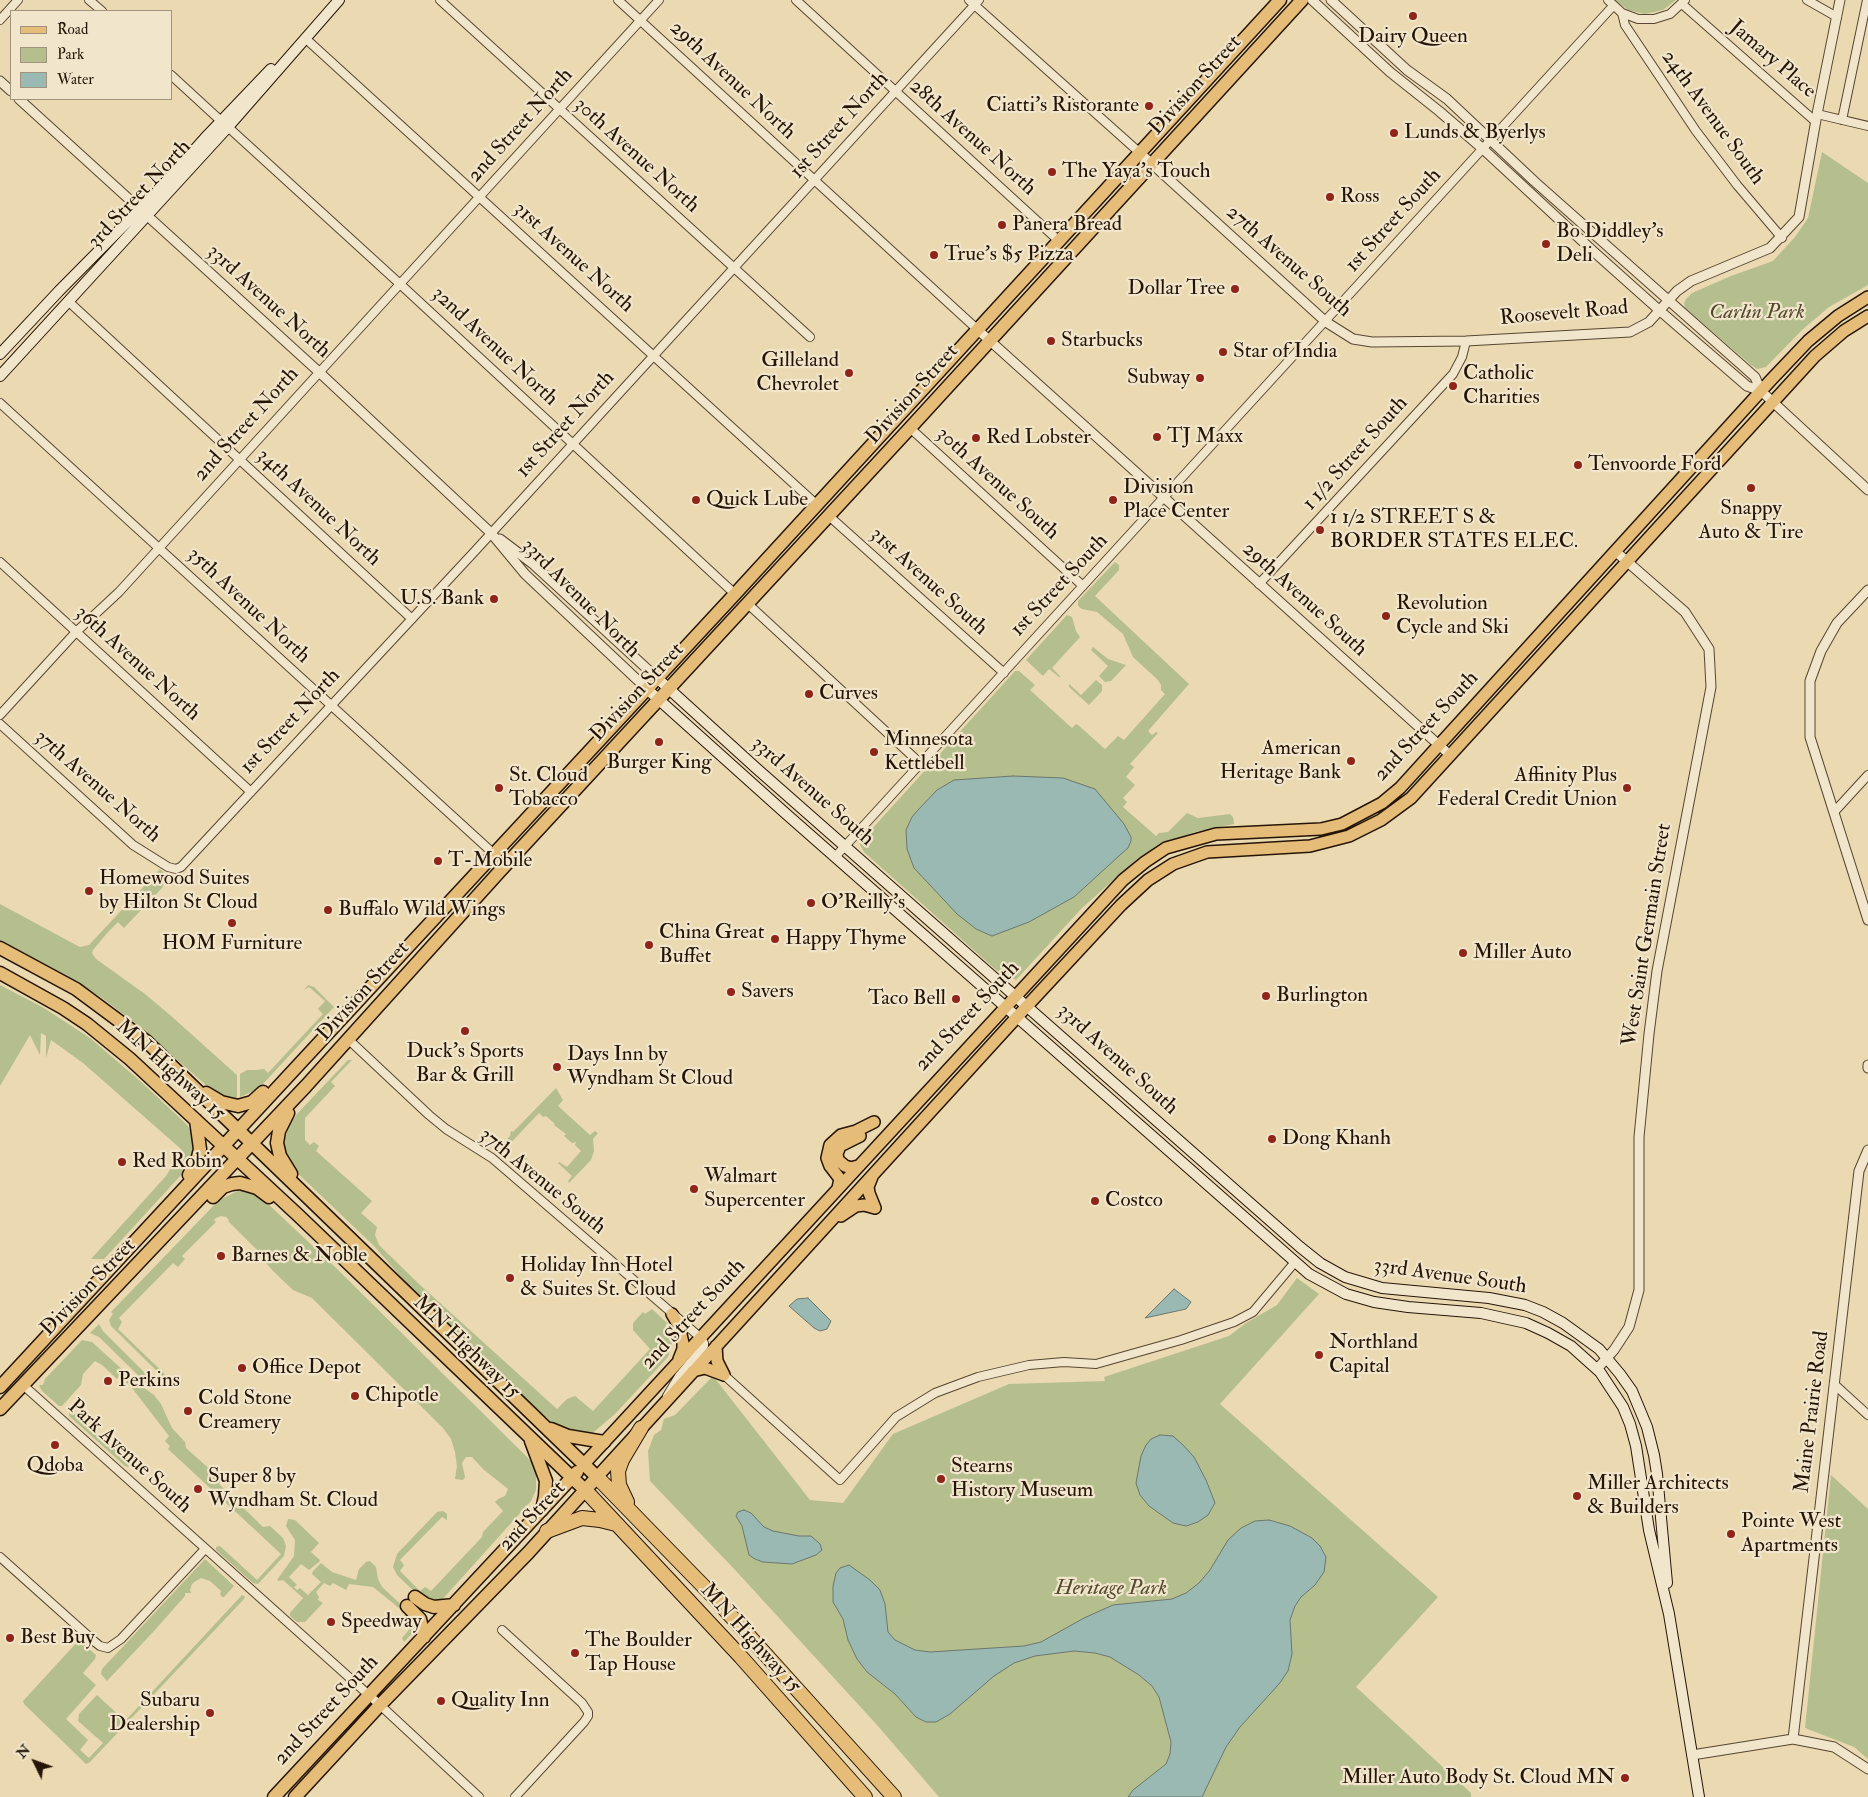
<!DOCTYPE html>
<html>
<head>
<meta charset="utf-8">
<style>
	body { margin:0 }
	#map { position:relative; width:1868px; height:1797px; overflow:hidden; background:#ead9b1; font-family:"IM FELL Double Pica",serif }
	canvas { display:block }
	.legend { position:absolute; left:10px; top:10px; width:162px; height:90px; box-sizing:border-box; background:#f1e6cc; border:1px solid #a0927d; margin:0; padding:6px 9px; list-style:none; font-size:15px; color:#261506 }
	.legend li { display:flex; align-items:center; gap:10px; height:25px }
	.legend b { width:25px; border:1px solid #a0927d }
	.north { position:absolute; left:10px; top:1737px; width:50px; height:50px; -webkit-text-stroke:4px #f1e6cc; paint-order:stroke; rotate:312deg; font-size:14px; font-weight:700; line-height:20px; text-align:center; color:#261506 }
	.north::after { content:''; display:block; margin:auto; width:18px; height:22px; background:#261506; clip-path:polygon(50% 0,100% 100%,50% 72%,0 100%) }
</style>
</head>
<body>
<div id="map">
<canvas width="1868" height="1797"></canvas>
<ul class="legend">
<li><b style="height:6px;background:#e5bc78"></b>Road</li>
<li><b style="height:14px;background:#b5bf8d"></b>Park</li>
<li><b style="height:14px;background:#9ab9b3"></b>Water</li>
</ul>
<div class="north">N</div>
</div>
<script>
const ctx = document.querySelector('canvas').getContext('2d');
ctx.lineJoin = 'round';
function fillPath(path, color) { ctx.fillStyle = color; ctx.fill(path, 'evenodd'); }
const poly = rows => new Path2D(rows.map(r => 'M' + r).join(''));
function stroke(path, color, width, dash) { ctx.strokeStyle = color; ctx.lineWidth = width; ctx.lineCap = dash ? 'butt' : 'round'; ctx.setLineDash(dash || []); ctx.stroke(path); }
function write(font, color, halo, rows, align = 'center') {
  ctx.font = font + ' "IM FELL Double Pica",serif'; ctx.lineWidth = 4.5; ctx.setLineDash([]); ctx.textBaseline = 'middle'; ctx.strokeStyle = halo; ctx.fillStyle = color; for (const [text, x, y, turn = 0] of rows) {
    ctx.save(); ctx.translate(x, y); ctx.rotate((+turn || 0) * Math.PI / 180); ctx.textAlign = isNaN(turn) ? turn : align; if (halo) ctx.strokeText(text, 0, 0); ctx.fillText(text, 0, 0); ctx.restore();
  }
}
const green = poly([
	[1614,0,1676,0,1663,10,1645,14,1628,10],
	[1822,152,1868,183,1868,285,1829,307,1802,330,1766,367,1757,369,1751,365,1685,308,1684,303,1686,299,1692,293,1731,276,1773,261,1795,237,1808,218],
	[1115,562,1119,565,1119,570,1095,596,1189,684,1148,731,1152,735,1156,732,1158,733,1130,764,1134,767,1126,777,1135,785,1123,798,1127,802,1123,807,1156,836,1159,833,1168,832,1187,813,1198,818,1230,814,1233,817,1234,824,1195,832,1175,839,1138,858,1082,908,1016,980,996,970,864,852,860,845,861,841,1015,671,1019,671,1035,685,1030,690,1072,728,1076,724,1078,725,1105,749,1118,736,1124,740,1165,694,1161,690,1161,685,1158,680,1133,657,1123,634,1097,612,1082,609,1078,606,1078,601],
	[1067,615,1072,617,1076,631,1080,637,1052,668,1061,677,1059,677,1049,669,1043,676,1026,660],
	[1093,647,1108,659,1126,665,1111,681,1105,682,1099,676,1108,666,1091,650],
	[1096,680,1102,685,1102,691,1089,705,1069,687,1069,684,1081,695],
	[160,869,167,876,162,888,124,928,118,922,108,932,93,950,92,953,96,959,145,994,170,1015,237,1075,237,1098,235,1098,235,1100,216,1094,139,1026,102,998,65,975,0,941,0,904,76,945,80,947,89,945],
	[0,985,44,1008,90,1038,139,1080,182,1120,188,1126,194,1137,194,1152,182,1174,104,1259,91,1259,166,1176,182,1150,83,1063,51,1040,46,1058,46,1036,41,1033,40,1055,30,1035,0,1086],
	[308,985,314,987,334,1007,263,1084,254,1091,240,1097,240,1074,247,1070,256,1070,264,1069,268,1073,323,1014,318,1009,325,1001,309,987,304,990],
	[348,1060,352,1060,331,1082,335,1086,305,1118,305,1140,310,1145,314,1142,319,1146,316,1151,372,1201,361,1213,377,1227,375,1235,379,1245,418,1283,557,1409,567,1399,575,1396,593,1411,650,1349,633,1330,633,1323,643,1312,645,1314,652,1309,667,1323,665,1326,669,1332,672,1343,668,1357,615,1414,595,1431,590,1434,582,1433,559,1428,502,1378,417,1295,373,1245,289,1165,281,1143,284,1143,289,1125,297,1114],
	[556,1088,563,1100,558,1106,590,1135,595,1131,598,1133,593,1139,594,1151,591,1160,569,1183,568,1181,572,1176,558,1163,559,1162,567,1167,581,1151,575,1145,576,1142,572,1143,564,1136,566,1134,554,1125,555,1124,546,1116,543,1117,539,1113,505,1149,501,1146,510,1136,511,1131,513,1132],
	[521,1156,527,1158,523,1164,556,1194,560,1190,562,1190,559,1196,553,1198,515,1164,515,1162],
	[238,1191,251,1191,265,1201,334,1266,527,1457,533,1464,539,1475,536,1476,536,1490,531,1501,440,1602,419,1596,397,1575,393,1567,397,1554,437,1512,443,1511,447,1514,447,1520,442,1517,400,1560,404,1565,400,1571,420,1591,425,1587,431,1591,482,1537,483,1532,503,1511,495,1502,498,1499,505,1496,508,1489,483,1469,472,1457,466,1457,462,1463,465,1477,463,1480,455,1479,457,1466,455,1452,451,1439,443,1428,312,1298,293,1290,273,1271,260,1256,261,1254,228,1221,229,1220,226,1217,221,1216,216,1218,214,1220,216,1222,182,1256,185,1259,178,1267,173,1263,119,1318,122,1322,118,1329,175,1384,179,1381,182,1381,181,1386,174,1386,174,1384,169,1383,111,1326,109,1320,113,1314,111,1312,219,1200],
	[1297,1278,1319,1294,1220,1404,1438,1597,1356,1687,1471,1793,1471,1797,939,1797,877,1725,737,1572,650,1481,648,1451,654,1435,661,1430,664,1419,675,1415,713,1376,810,1500,843,1503,893,1434,1009,1384,1105,1381,1104,1377,1229,1336,1246,1323,1277,1305],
	[99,1324,103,1331,150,1378,149,1383,145,1382,99,1337,90,1333],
	[82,1340,92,1342,135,1381,130,1386,119,1376,117,1379,102,1365,95,1361,83,1374,81,1385,62,1406,59,1406,42,1391,39,1385,43,1385,45,1379],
	[137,1383,154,1395,161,1404,172,1428,185,1442,186,1448,213,1472,222,1478,219,1484,263,1527,270,1526,283,1538,286,1546,284,1556,258,1584,253,1583,216,1550,216,1547,220,1546,257,1580,281,1554,168,1449,170,1446,165,1441,169,1436,132,1388],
	[72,1410,131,1463,128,1467,125,1466,69,1416,69,1413],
	[1831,1475,1868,1509,1868,1759,1854,1747,1805,1728],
	[288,1519,295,1520,319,1543,311,1552,320,1560,319,1562,309,1570,301,1564,289,1577,297,1585,294,1587,297,1590,300,1588,308,1595,321,1582,312,1574,313,1571,321,1563,332,1572,356,1580,359,1569,366,1562,370,1561,376,1567,378,1579,382,1587,419,1621,420,1625,404,1642,402,1638,413,1625,404,1616,406,1614,394,1604,373,1587,349,1584,346,1590,333,1583,330,1586,324,1583,316,1592,319,1597,318,1600,323,1603,305,1622,297,1622,290,1616,290,1613,303,1598,283,1580,279,1581,277,1580,294,1556,295,1540,286,1526],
	[205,1559,234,1586,224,1597,222,1597,220,1594,221,1591,210,1581,201,1578,196,1581,192,1584,190,1590,191,1593,185,1593,185,1596,154,1631,107,1681,101,1674,102,1669],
	[242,1595,245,1597,244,1599,90,1762,86,1764,24,1704,23,1701,79,1640,96,1655,95,1659,83,1673,96,1685,66,1719,88,1740,80,1750,89,1758,103,1743,78,1721,79,1714,97,1695,125,1721]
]);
const water = poly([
	[1013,776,1063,778,1095,789,1124,824,1131,837,1131,841,1128,848,1120,855,1074,897,1029,922,992,936,976,929,957,914,914,868,907,849,906,830,912,817,918,810,937,790,954,780,1013,776],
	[1174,1289,1191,1302,1186,1309,1145,1318,1174,1289],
	[808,1298,831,1321,827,1329,820,1331,814,1328,789,1306,797,1299,808,1298],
	[1160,1435,1173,1436,1183,1445,1194,1457,1206,1480,1215,1503,1208,1515,1198,1522,1186,1526,1173,1523,1149,1506,1140,1495,1136,1483,1141,1456,1146,1445,1151,1439,1160,1435],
	[744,1510,751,1513,764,1527,773,1531,799,1536,811,1536,820,1544,822,1550,816,1555,792,1564,763,1562,755,1559,749,1555,742,1526,736,1516,738,1512,744,1510],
	[1269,1520,1290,1526,1312,1538,1320,1546,1326,1557,1324,1572,1315,1585,1301,1597,1295,1606,1290,1620,1292,1654,1288,1671,1279,1684,1240,1727,1226,1747,1202,1797,1128,1797,1133,1790,1166,1764,1170,1754,1171,1742,1159,1697,1152,1686,1139,1675,1110,1657,1095,1653,1074,1651,1035,1656,1014,1663,994,1676,950,1714,936,1722,926,1722,916,1717,895,1694,867,1672,857,1659,848,1640,843,1619,833,1602,833,1586,836,1573,840,1568,849,1565,870,1580,880,1590,885,1604,888,1632,895,1640,915,1650,930,1652,1024,1646,1041,1642,1084,1618,1113,1605,1172,1599,1186,1593,1199,1583,1210,1570,1228,1540,1241,1528,1255,1521,1269,1520]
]);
const minor = poly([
	[89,0,102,11],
	[440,0,810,337],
	[618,0,978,330],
	[796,0,1059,241],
	[969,0,1140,153],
	[1608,0,1622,13,1638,19,1654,19,1670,14,1685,0],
	[1807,0,1837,17],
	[1682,4,1816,122],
	[1622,13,1625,25,1696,131,1737,185,1782,238],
	[0,20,18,0],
	[305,38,817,505],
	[171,75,221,121],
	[1817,114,1868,126],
	[1842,120,1867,0],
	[228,127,400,284,735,594],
	[68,301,412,619],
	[0,403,494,854],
	[910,428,1083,586],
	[829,516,1004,673],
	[0,562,251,792],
	[1259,584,1453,374,1462,357,1466,341],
	[748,604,921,764],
	[0,715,76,632,119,592,659,0],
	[0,724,133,845,168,867,176,869,181,867,475,551,979,0],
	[1835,811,1868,775],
	[835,857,1613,6],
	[349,1040,429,1115,446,1129,492,1158,701,1338,704,1343,704,1346,679,1376,667,1396],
	[724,1375,840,1480,896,1417,935,1393,978,1377,1029,1365,1064,1362,1096,1364,1181,1340,1234,1322,1253,1312,1295,1262],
	[1834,1384,1868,1415],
	[23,1385,380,1705,479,1797],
	[0,1557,95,1642,100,1646,108,1648,121,1639,205,1549],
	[502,1630,582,1703,588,1712,588,1716,584,1722,515,1797]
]);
const tertiary = poly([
	[1312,0,1390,72,1439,111,1483,149,1593,251,1659,310,1747,386,1761,391,1868,490],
	[1331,0,1407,70,1447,99,1534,181,1755,377,1761,391],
	[0,81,11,91],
	[19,99,319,372,491,533,525,574,647,689],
	[1140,153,1326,322,1353,339,1372,342,1466,341,1630,332,1649,322,1677,291,1691,281,1770,248,1799,217,1817,114,1840,0],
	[978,330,1450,755],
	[500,539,533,564,657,678],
	[1868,590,1837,623,1821,651,1810,681,1810,737,1868,920],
	[1868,1065,1868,1068],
	[1597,1369,1614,1350,1629,1327,1639,1290,1639,1137,1649,1034,1657,971,1711,687,1709,649,1685,612,1615,551],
	[1793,1739,1859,1171,1868,1150],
	[1692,1755,1793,1739,1834,1747,1868,1769]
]);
const secondary = poly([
	[0,354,59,291,153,196,205,138,271,69],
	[0,376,228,127,339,0],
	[657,678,756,768,1300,1247,1320,1263,1345,1277,1382,1288,1489,1298,1525,1305,1543,1312,1563,1323,1599,1349,1620,1374,1632,1391,1647,1427,1654,1455,1657,1474,1667,1583],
	[647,689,784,812,1309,1274,1346,1294,1374,1302,1408,1307,1481,1313,1526,1323,1548,1333,1571,1346,1600,1372,1623,1407,1630,1424,1636,1446,1649,1530,1669,1614,1699,1797]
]);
const primary = poly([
	[858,1166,851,1168,845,1166,838,1160,837,1154,840,1146,860,1136],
	[872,1177,868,1187,869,1193,875,1208],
	[838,1188,840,1179,830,1166,827,1158,830,1145,841,1135,856,1131,874,1122],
	[841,1216,856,1206,864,1205,875,1208],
	[672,1314,679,1326,683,1343,683,1349,679,1359],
	[716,1346,717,1361,724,1375],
	[693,1371,705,1368,724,1375],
	[584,1464,1123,880,1145,862,1166,848,1216,834,1321,829,1342,824,1382,803,1400,788,1770,381,1808,341,1838,316,1868,297],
	[597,1477,1027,1006,1121,905,1148,880,1173,864,1207,852,1310,846,1349,836,1381,820,1411,798,1815,356,1844,331,1868,316]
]);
const trunk = poly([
	[0,948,76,989,146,1041,597,1477,528,1553,380,1705,295,1797],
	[0,973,63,1008,87,1024,130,1059,299,1216,585,1490],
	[206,1093,221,1102,238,1106,252,1102,263,1092],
	[288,1113,279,1131,277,1143,280,1156,291,1174],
	[189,1175,198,1157,200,1149,196,1120],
	[213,1197,223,1187,232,1184,240,1183,257,1188,269,1197],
	[0,1387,735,594,1280,0],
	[0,1409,306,1086,500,871,910,428,1302,0],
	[551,1429,568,1436,604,1442],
	[531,1441,546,1481,545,1496,542,1510],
	[415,1597,425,1604,434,1607,454,1605],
	[407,1606,420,1619,424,1637],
	[274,1797,577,1472]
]);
const motorway = poly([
	[597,1477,712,1595,894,1797],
	[585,1490,741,1657,865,1797],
	[627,1502,619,1485,618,1471,622,1460,641,1428],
	[547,1531,582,1518,600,1520,616,1524]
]);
const markers = [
	[1413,16,5,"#8f2418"],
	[1149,106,5,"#8f2418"],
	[1394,133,5,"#8f2418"],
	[1052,172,5,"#8f2418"],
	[1330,197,5,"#8f2418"],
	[1002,225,5,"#8f2418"],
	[1546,244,5,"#8f2418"],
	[934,255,5,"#8f2418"],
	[1235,289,5,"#8f2418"],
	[1051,341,5,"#8f2418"],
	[1223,352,5,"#8f2418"],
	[849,373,5,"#8f2418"],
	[1200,378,5,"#8f2418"],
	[1453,386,5,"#8f2418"],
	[1157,437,5,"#8f2418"],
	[976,438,5,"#8f2418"],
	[1578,465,5,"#8f2418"],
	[1751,488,5,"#8f2418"],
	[696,500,5,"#8f2418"],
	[1113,500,5,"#8f2418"],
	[1320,530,5,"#8f2418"],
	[494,599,5,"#8f2418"],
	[1386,616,5,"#8f2418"],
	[809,694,5,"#8f2418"],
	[659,742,5,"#8f2418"],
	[874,752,5,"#8f2418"],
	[1351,761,5,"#8f2418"],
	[499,788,5,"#8f2418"],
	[1627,788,5,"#8f2418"],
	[438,861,5,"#8f2418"],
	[89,891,5,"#8f2418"],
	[811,903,5,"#8f2418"],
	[328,910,5,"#8f2418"],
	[232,923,5,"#8f2418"],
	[775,939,5,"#8f2418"],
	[649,945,5,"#8f2418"],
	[1463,953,5,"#8f2418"],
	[731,992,5,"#8f2418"],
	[1266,996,5,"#8f2418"],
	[956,999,5,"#8f2418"],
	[465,1031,5,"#8f2418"],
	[557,1067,5,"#8f2418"],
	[1272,1139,5,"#8f2418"],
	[122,1162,5,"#8f2418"],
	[694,1189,5,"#8f2418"],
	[1095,1201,5,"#8f2418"],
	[221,1256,5,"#8f2418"],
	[510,1278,5,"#8f2418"],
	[1319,1355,5,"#8f2418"],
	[242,1368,5,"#8f2418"],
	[108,1381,5,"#8f2418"],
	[355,1396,5,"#8f2418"],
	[188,1411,5,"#8f2418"],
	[55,1445,5,"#8f2418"],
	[941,1479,5,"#8f2418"],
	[198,1489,5,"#8f2418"],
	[1577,1496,5,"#8f2418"],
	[1731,1534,5,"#8f2418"],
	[331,1622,5,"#8f2418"],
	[10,1638,5,"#8f2418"],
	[575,1653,5,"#8f2418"],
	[441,1701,5,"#8f2418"],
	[210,1713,5,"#8f2418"],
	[1625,1778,5,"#8f2418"]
];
const poiNames = [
	["Dairy Queen",1413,37,"center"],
	["Ciatti's Ristorante",1139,106,"right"],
	["Lunds & Byerlys",1404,133],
	["The Yaya's Touch",1062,172],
	["Ross",1340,197],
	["Panera Bread",1012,225],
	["Bo Diddley's",1556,232],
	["Deli",1556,256],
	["True's $5 Pizza",944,255],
	["Dollar Tree",1225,289,"right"],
	["Starbucks",1061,341],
	["Star of India",1233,352],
	["Gilleland",839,361,"right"],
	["Chevrolet",839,385,"right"],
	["Catholic",1463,374],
	["Charities",1463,398],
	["Subway",1190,378,"right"],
	["TJ Maxx",1167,437],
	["Red Lobster",986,438],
	["Tenvoorde Ford",1588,465],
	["Division",1123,488],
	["Place Center",1123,512],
	["Quick Lube",706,500],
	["Snappy",1751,509,"center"],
	["Auto & Tire",1751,533,"center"],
	["1 1/2 STREET S &",1330,518],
	["BORDER STATES ELEC.",1330,542],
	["U.S. Bank",484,599,"right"],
	["Revolution",1396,604],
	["Cycle and Ski",1396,628],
	["Curves",819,694],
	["Minnesota",884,740],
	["Kettlebell",884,764],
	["American",1341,749,"right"],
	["Heritage Bank",1341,773,"right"],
	["Burger King",659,763,"center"],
	["St. Cloud",509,776],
	["Tobacco",509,800],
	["Affinity Plus",1617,776,"right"],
	["Federal Credit Union",1617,800,"right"],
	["T-Mobile",448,861],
	["Homewood Suites",99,879],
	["by Hilton St Cloud",99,903],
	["O'Reilly's",821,903],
	["Buffalo Wild Wings",338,910],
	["China Great",659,933],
	["Buffet",659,957],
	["Happy Thyme",785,939],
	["HOM Furniture",232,944,"center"],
	["Miller Auto",1473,953],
	["Savers",741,992],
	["Burlington",1276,996],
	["Taco Bell",946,999,"right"],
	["Duck's Sports",465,1052,"center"],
	["Bar & Grill",465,1076,"center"],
	["Days Inn by",567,1055],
	["Wyndham St Cloud",567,1079],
	["Dong Khanh",1282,1139],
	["Red Robin",132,1162],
	["Walmart",704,1177],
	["Supercenter",704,1201],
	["Costco",1105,1201],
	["Barnes & Noble",231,1256],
	["Holiday Inn Hotel",520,1266],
	["& Suites St. Cloud",520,1290],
	["Northland",1329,1343],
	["Capital",1329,1367],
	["Office Depot",252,1368],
	["Perkins",118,1381],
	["Chipotle",365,1396],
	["Cold Stone",198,1399],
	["Creamery",198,1423],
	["Qdoba",55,1466,"center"],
	["Stearns",951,1467],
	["History Museum",951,1491],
	["Super 8 by",208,1477],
	["Wyndham St. Cloud",208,1501],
	["Miller Architects",1587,1484],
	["& Builders",1587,1508],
	["Pointe West",1741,1522],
	["Apartments",1741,1546],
	["Speedway",341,1622],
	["Best Buy",20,1638],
	["The Boulder",585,1641],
	["Tap House",585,1665],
	["Subaru",200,1701,"right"],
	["Dealership",200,1725,"right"],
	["Quality Inn",451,1701],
	["Miller Auto Body St. Cloud MN",1615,1778,"right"]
];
const streetNames = [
	["Jamary Place",1772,60,41],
	["29th Avenue North",732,81,43],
	["Division Street",1196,86,-48],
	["24th Avenue South",1712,118,54],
	["2nd Street North",521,126,-48],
	["1st Street North",840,126,-48],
	["28th Avenue North",972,138,42],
	["30th Avenue North",636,156,42],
	["3rd Street North",140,195,-47],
	["1st Street South",1394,221,-48],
	["31st Avenue North",573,258,42],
	["27th Avenue South",1288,262,41],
	["33rd Avenue North",268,302,42],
	["Roosevelt Road",1564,314,-5],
	["32nd Avenue North",494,347,43],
	["Division Street",913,395,-48],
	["2nd Street North",247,425,-48],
	["1st Street North",566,425,-48],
	["1 1/2 Street South",1356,454,-48],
	["30th Avenue South",997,484,42],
	["34th Avenue North",318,508,43],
	["31st Avenue South",928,582,42],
	["1st Street South",1060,586,-47],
	["33rd Avenue North",580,599,45],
	["29th Avenue South",1304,600,42],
	["35th Avenue North",248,606,43],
	["36th Avenue North",137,664,42],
	["Division Street",638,693,-47],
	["1st Street North",291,722,-47],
	["2nd Street South",1427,727,-47],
	["37th Avenue North",97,787,41],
	["33rd Avenue South",812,792,41],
	["West Saint Germain Street",1648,935,-81],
	["Division Street",364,992,-48],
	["2nd Street South",968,1017,-47],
	["33rd Avenue South",1117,1060,42],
	["MN Highway 15",170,1071,42],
	["37th Avenue South",542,1182,39],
	["33rd Avenue South",1450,1277,8],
	["Division Street",89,1288,-46],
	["2nd Street South",694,1315,-47],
	["MN Highway 15",466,1348,44],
	["Maine Prairie Road",1813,1412,-83],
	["Park Avenue South",129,1457,42],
	["2nd Street",533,1517,-47],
	["MN Highway 15",750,1639,48],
	["2nd Street South",327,1711,-47]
];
const parkNames = [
	["Carlin Park",1757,313],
	["Heritage Park",1111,1589]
];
fillPath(green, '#b5bf8d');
fillPath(water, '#9ab9b3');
stroke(water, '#6c776e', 1);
stroke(minor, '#574631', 10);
stroke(tertiary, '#574631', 11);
stroke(secondary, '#261506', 12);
stroke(primary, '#261506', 14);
stroke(trunk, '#261506', 15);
stroke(motorway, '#261506', 16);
stroke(minor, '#f1e6cc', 8);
stroke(tertiary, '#f1e6cc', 9);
stroke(secondary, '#f1e6cc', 10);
stroke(primary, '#e5bc78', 11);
stroke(trunk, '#e5bc78', 12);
stroke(motorway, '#e5bc78', 14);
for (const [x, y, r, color] of markers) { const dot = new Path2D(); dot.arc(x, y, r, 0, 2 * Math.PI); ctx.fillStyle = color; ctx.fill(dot); stroke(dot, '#f1e6cc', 2); }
write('21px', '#261506', '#f1e6cc', poiNames, 'left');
write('21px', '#261506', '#f1e6cc', streetNames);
write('italic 21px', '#51482e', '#f1e6cc', parkNames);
</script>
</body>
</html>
